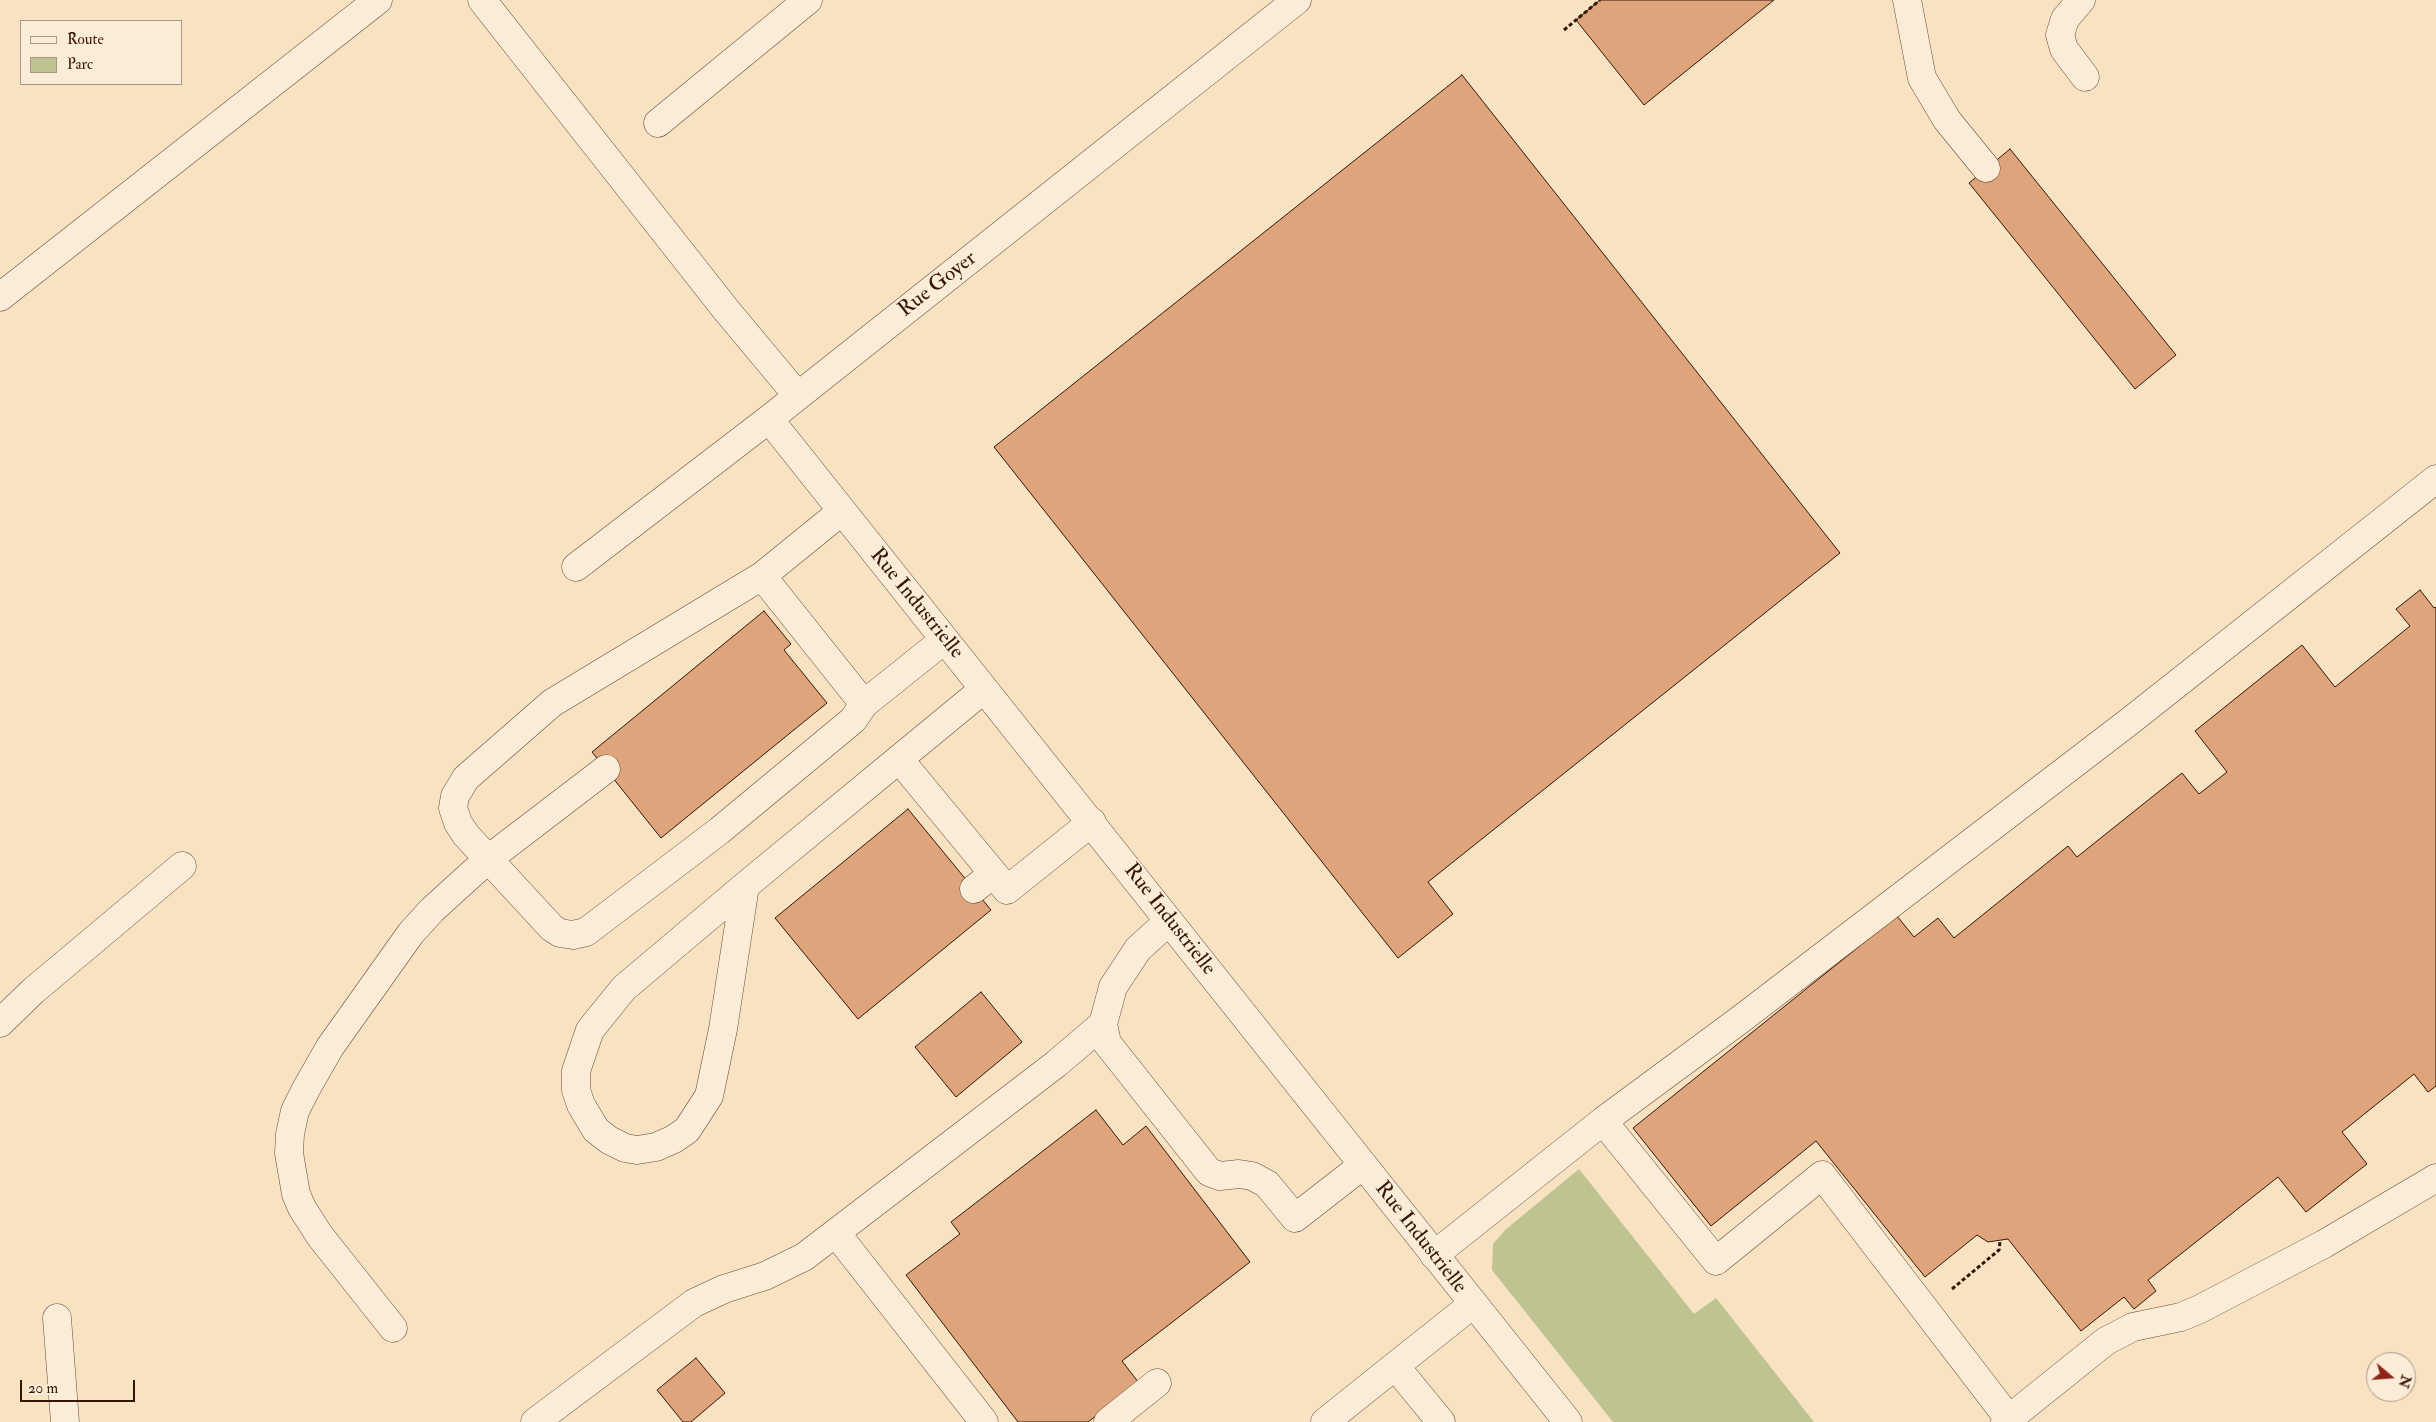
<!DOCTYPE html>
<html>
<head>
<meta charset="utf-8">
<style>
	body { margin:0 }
	#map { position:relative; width:2436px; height:1422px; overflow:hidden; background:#f7e2c2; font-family:"IM FELL Double Pica",serif }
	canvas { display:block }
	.legend { position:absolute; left:20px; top:20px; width:162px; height:65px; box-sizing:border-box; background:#faecd7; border:1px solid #ac9683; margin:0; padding:6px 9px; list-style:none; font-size:15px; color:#361406 }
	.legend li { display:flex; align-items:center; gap:10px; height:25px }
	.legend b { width:25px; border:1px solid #ac9683 }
	.north { position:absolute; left:2366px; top:1352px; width:50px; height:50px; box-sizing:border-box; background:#faecd7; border:1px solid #ac9683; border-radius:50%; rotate:108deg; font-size:14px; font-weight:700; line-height:20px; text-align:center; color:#361406 }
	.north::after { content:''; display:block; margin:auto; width:18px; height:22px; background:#8f2418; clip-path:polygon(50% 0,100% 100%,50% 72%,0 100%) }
	.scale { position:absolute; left:20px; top:1380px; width:115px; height:22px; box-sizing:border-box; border:2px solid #361406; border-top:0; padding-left:6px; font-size:15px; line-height:18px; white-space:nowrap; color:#361406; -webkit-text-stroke:4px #faecd7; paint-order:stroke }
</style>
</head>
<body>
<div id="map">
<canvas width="2436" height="1422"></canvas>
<ul class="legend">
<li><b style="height:6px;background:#faecd7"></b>Route</li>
<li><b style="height:14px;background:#bfc392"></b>Parc</li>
</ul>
<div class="north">N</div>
<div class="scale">20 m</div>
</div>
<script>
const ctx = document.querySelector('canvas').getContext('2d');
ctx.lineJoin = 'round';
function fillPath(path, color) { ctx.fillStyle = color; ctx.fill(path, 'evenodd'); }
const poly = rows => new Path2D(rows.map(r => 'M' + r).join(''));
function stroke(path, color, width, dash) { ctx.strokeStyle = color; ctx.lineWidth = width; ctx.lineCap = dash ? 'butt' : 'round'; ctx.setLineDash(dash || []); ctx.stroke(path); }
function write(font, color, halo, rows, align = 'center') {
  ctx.font = font + ' "IM FELL Double Pica",serif'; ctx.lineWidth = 4; ctx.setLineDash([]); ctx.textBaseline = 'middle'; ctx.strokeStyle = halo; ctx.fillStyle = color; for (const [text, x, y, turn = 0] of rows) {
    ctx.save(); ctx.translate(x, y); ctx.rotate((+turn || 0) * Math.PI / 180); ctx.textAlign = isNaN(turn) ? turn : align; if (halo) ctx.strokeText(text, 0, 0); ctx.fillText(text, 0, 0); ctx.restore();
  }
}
const green = poly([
	[1579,1169,1694,1314,1716,1298,1814,1422,1613,1422,1492,1270,1493,1244,1505,1230]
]);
const building = poly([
	[1600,0,1774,0,1644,105,1576,20,1600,0],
	[1462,75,1840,553,1428,882,1453,914,1398,958,994,447,1462,75],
	[2010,149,2176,355,2135,389,1969,183,2010,149],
	[2420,590,2434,608,2436,607,2436,1086,2428,1092,2414,1074,2342,1132,2367,1164,2306,1212,2278,1177,2148,1280,2156,1291,2134,1309,2124,1297,2081,1331,2008,1239,1988,1242,1977,1235,1925,1277,1816,1141,1711,1226,1633,1128,1897,916,1914,937,1938,918,1954,938,2068,846,2077,857,2182,773,2199,794,2227,772,2195,731,2302,645,2335,687,2410,626,2396,609,2420,590],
	[764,611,791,644,784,650,827,703,661,838,592,752,764,611],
	[908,809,991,910,858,1019,775,918,908,809],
	[981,992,1022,1042,956,1097,915,1047,981,992],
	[1096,1110,1123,1145,1146,1126,1250,1262,1122,1361,1139,1383,1088,1422,1018,1422,906,1275,960,1234,951,1222,1096,1110],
	[696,1358,725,1393,691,1422,683,1422,657,1390,696,1358]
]);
const path = poly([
	[1564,30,1600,0],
	[1952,1289,1999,1250,2000,1242]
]);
const minor = poly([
	[482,0,727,311,798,396],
	[1907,0,1922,78,1947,120,1986,168],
	[2081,0,2065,19,2060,35,2064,49,2085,77],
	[658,123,808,0],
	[0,297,378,0],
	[769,419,1568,1422],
	[842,511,762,576,864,704,944,640],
	[576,567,769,419,1297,0],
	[762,576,552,703,466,778,455,796,453,808,458,823,466,835,552,928,560,933,573,935,586,932,719,831,853,720,864,704],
	[984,689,899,759,1007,890,1092,822],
	[745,886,723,1029,709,1096,687,1130,674,1139,656,1147,637,1150,625,1148,609,1140,596,1130,581,1105,576,1090,576,1071,590,1030,624,988,745,886,899,759],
	[974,889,993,874],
	[1169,921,1138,949,1113,987,1103,1024,1107,1043,1209,1172,1220,1176,1239,1174,1252,1176,1267,1184,1295,1218,1363,1165],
	[0,1023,33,991,182,866],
	[1603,1121,1716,1261,1822,1175,2009,1419],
	[836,1233,984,1422],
	[1434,1255,1603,1121,1741,1019,2130,721,2436,479],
	[57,1318,65,1422],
	[393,1328,320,1236,302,1208,296,1194,289,1153,290,1134,295,1111,306,1089,330,1047,411,933,432,910,487,860,606,769],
	[535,1422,694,1303,724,1289,765,1276,804,1257,1056,1064,1103,1024],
	[1108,1422,1157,1383],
	[1325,1422,1395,1366],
	[1441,1422,1395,1366,1473,1304],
	[2005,1422,2106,1341,2133,1327,2181,1317,2200,1309,2324,1244,2436,1178]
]);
const streetNames = [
	["Rue Goyer",938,285,-38],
	["Rue Industrielle",916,604,51],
	["Rue Industrielle",1169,920,52],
	["Rue Industrielle",1420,1238,52]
];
fillPath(green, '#bfc392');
fillPath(building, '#dea57c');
stroke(building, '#361406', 1);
stroke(minor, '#664835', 29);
stroke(path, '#361406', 3, [4, 2.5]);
stroke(minor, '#faecd7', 28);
write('21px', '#361406', '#faecd7', streetNames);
</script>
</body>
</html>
